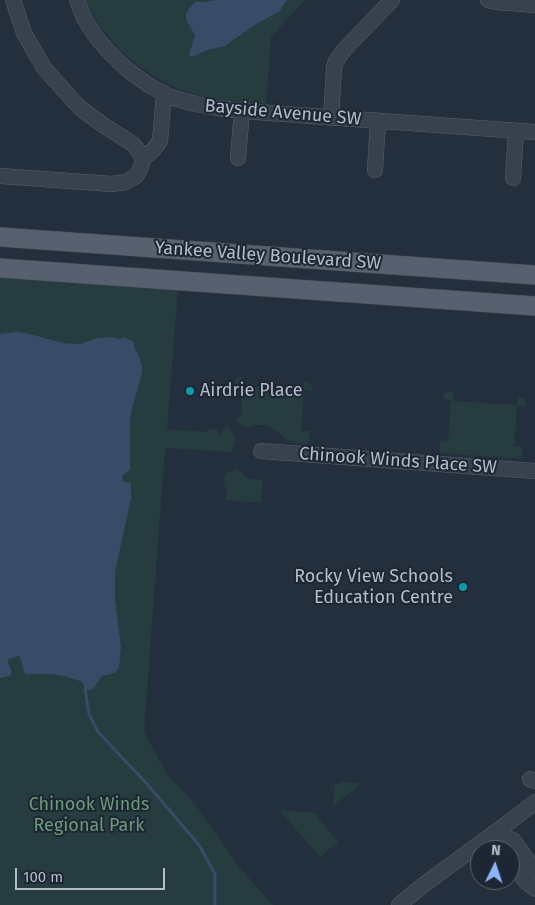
<!DOCTYPE html>
<html>
<head>
<meta charset="utf-8">
<style>
	body { margin:0 }
	#map { position:relative; width:535px; height:905px; overflow:hidden; background:#242f3e; font-family:"Fira Sans",sans-serif }
	canvas { display:block }
	.north { position:absolute; left:470px; top:840px; width:50px; height:50px; box-sizing:border-box; background:#1d2633; border:1px solid #59626f; border-radius:50%; rotate:4deg; font-size:14px; font-weight:700; line-height:20px; text-align:center; color:#b4bcc9 }
	.north::after { content:''; display:block; margin:auto; width:18px; height:22px; background:#8ab4f8; clip-path:polygon(50% 0,100% 100%,50% 72%,0 100%) }
	.scale { position:absolute; left:15px; top:868px; width:150px; height:22px; box-sizing:border-box; border:2px solid #b4bcc9; border-top:0; padding-left:6px; font-size:15px; line-height:18px; white-space:nowrap; color:#b4bcc9; -webkit-text-stroke:4px #1d2633; paint-order:stroke }
</style>
</head>
<body>
<div id="map">
<canvas width="535" height="905"></canvas>
<div class="north">N</div>
<div class="scale">100 m</div>
</div>
<script>
const ctx = document.querySelector('canvas').getContext('2d');
ctx.lineJoin = 'round';
function fillPath(path, color) { ctx.fillStyle = color; ctx.fill(path, 'evenodd'); }
const poly = rows => new Path2D(rows.map(r => 'M' + r).join(''));
function stroke(path, color, width, dash) { ctx.strokeStyle = color; ctx.lineWidth = width; ctx.lineCap = dash ? 'butt' : 'round'; ctx.setLineDash(dash || []); ctx.stroke(path); }
function write(font, color, halo, rows, align = 'center') {
  ctx.font = font + ' "Fira Sans",sans-serif'; ctx.lineWidth = 4; ctx.setLineDash([]); ctx.textBaseline = 'middle'; ctx.strokeStyle = halo; ctx.fillStyle = color; for (const [text, x, y, turn = 0] of rows) {
    ctx.save(); ctx.translate(x, y); ctx.rotate((+turn || 0) * Math.PI / 180); ctx.textAlign = isNaN(turn) ? turn : align; if (halo) ctx.strokeText(text, 0, 0); ctx.fillText(text, 0, 0); ctx.restore();
  }
}
const green = poly([
	[86,0,215,0,205,2,187,22,195,35,190,55,192,57,208,50,225,46,255,25,280,11,287,0,305,0,271,37,266,104,227,101,198,96,174,87,153,76,140,67,120,50,102,29,89,8],
	[0,275,178,289,167,429,206,432,211,428,212,430,215,428,220,434,227,426,234,434,236,439,232,452,165,448,144,732,168,776,175,782,195,804,240,868,273,905,0,905],
	[239,377,243,377,243,386,303,390,304,382,308,382,311,385,313,390,304,390,301,431,310,431,309,441,307,444,297,443,287,440,275,430,266,425,256,425,248,428,242,426,236,419,243,414,241,411,242,386,234,385,236,379],
	[448,392,453,392,453,401,517,405,518,397,523,398,525,400,526,406,517,406,514,446,523,447,522,456,520,459,441,453,439,450,440,440,448,441,451,400,443,399,444,394],
	[237,468,243,475,248,478,258,480,263,480,261,503,226,500,227,488,224,487,225,475,226,473],
	[339,782,362,783,333,806,335,784,338,784],
	[279,810,315,813,338,842,320,857]
]);
const water = poly([
	[215,0,287,0,280,11,255,25,225,46,208,50,192,57,189,55,195,35,187,22,186,14,190,7,196,1,205,2],
	[18,332,30,334,62,343,80,344,97,338,112,337,118,339,124,337,134,342,134,347,140,359,142,366,142,372,139,384,132,408,130,422,130,470,123,475,122,479,124,482,131,483,131,498,115,572,115,600,121,647,119,668,115,673,102,676,93,689,90,690,85,689,83,683,80,681,64,676,52,674,25,674,20,657,17,656,8,659,8,663,12,672,10,676,0,678,0,334]
]);
const stream = poly([
	[85,689,89,714,98,732,148,785,199,845,215,874,215,905]
]);
const minor = poly([
	[77,0,84,18,96,37,111,54,129,71,150,86,171,97,195,104,217,108,242,111,535,132],
	[488,0,496,2,535,5],
	[331,118,334,68,336,61,344,50,392,0],
	[238,158,242,111],
	[143,159,153,150,160,141,164,93],
	[375,170,378,121],
	[0,176,112,184,126,182,136,176,141,167,143,159,140,153,133,144,103,125,79,107,44,68,24,33,13,0],
	[513,178,516,131],
	[261,451,535,471],
	[530,779,535,781],
	[496,832,514,841,535,871],
	[510,861,526,882,535,889],
	[399,905,422,886,512,820,535,802]
]);
const major = poly([
	[0,237,535,275],
	[0,268,535,306]
]);
const markers = [
	[190,391,5,"#0f9aa8"],
	[463,587,5,"#0f9aa8"]
];
const streetNames = [
	["Bayside Avenue SW",283,113,5],
	["Yankee Valley Boulevard SW",268,256,4],
	["Chinook Winds Place SW",398,461,4]
];
const poiNames = [
	["Airdrie Place",200,391],
	["Rocky View Schools",453,577,"right"],
	["Education Centre",453,598,"right"]
];
const parkNames = [
	["Chinook Winds",89,805],
	["Regional Park",89,826]
];
fillPath(green, '#263c3f');
fillPath(water, '#394c67');
stroke(stream, '#394c67', 3);
stroke(minor, '#565f6c', 16);
stroke(major, '#414a57', 20);
stroke(minor, '#38414e', 15);
stroke(major, '#56606e', 19);
for (const [x, y, r, color] of markers) { const dot = new Path2D(); dot.arc(x, y, r, 0, 2 * Math.PI); ctx.fillStyle = color; ctx.fill(dot); stroke(dot, '#1d2633', 2); }
write('18px', '#b4bcc9', '#1d2633', streetNames);
write('18px', '#b4bcc9', '#1d2633', poiNames, 'left');
write('18px', '#6b9a76', '#1d2633', parkNames);
</script>
</body>
</html>
